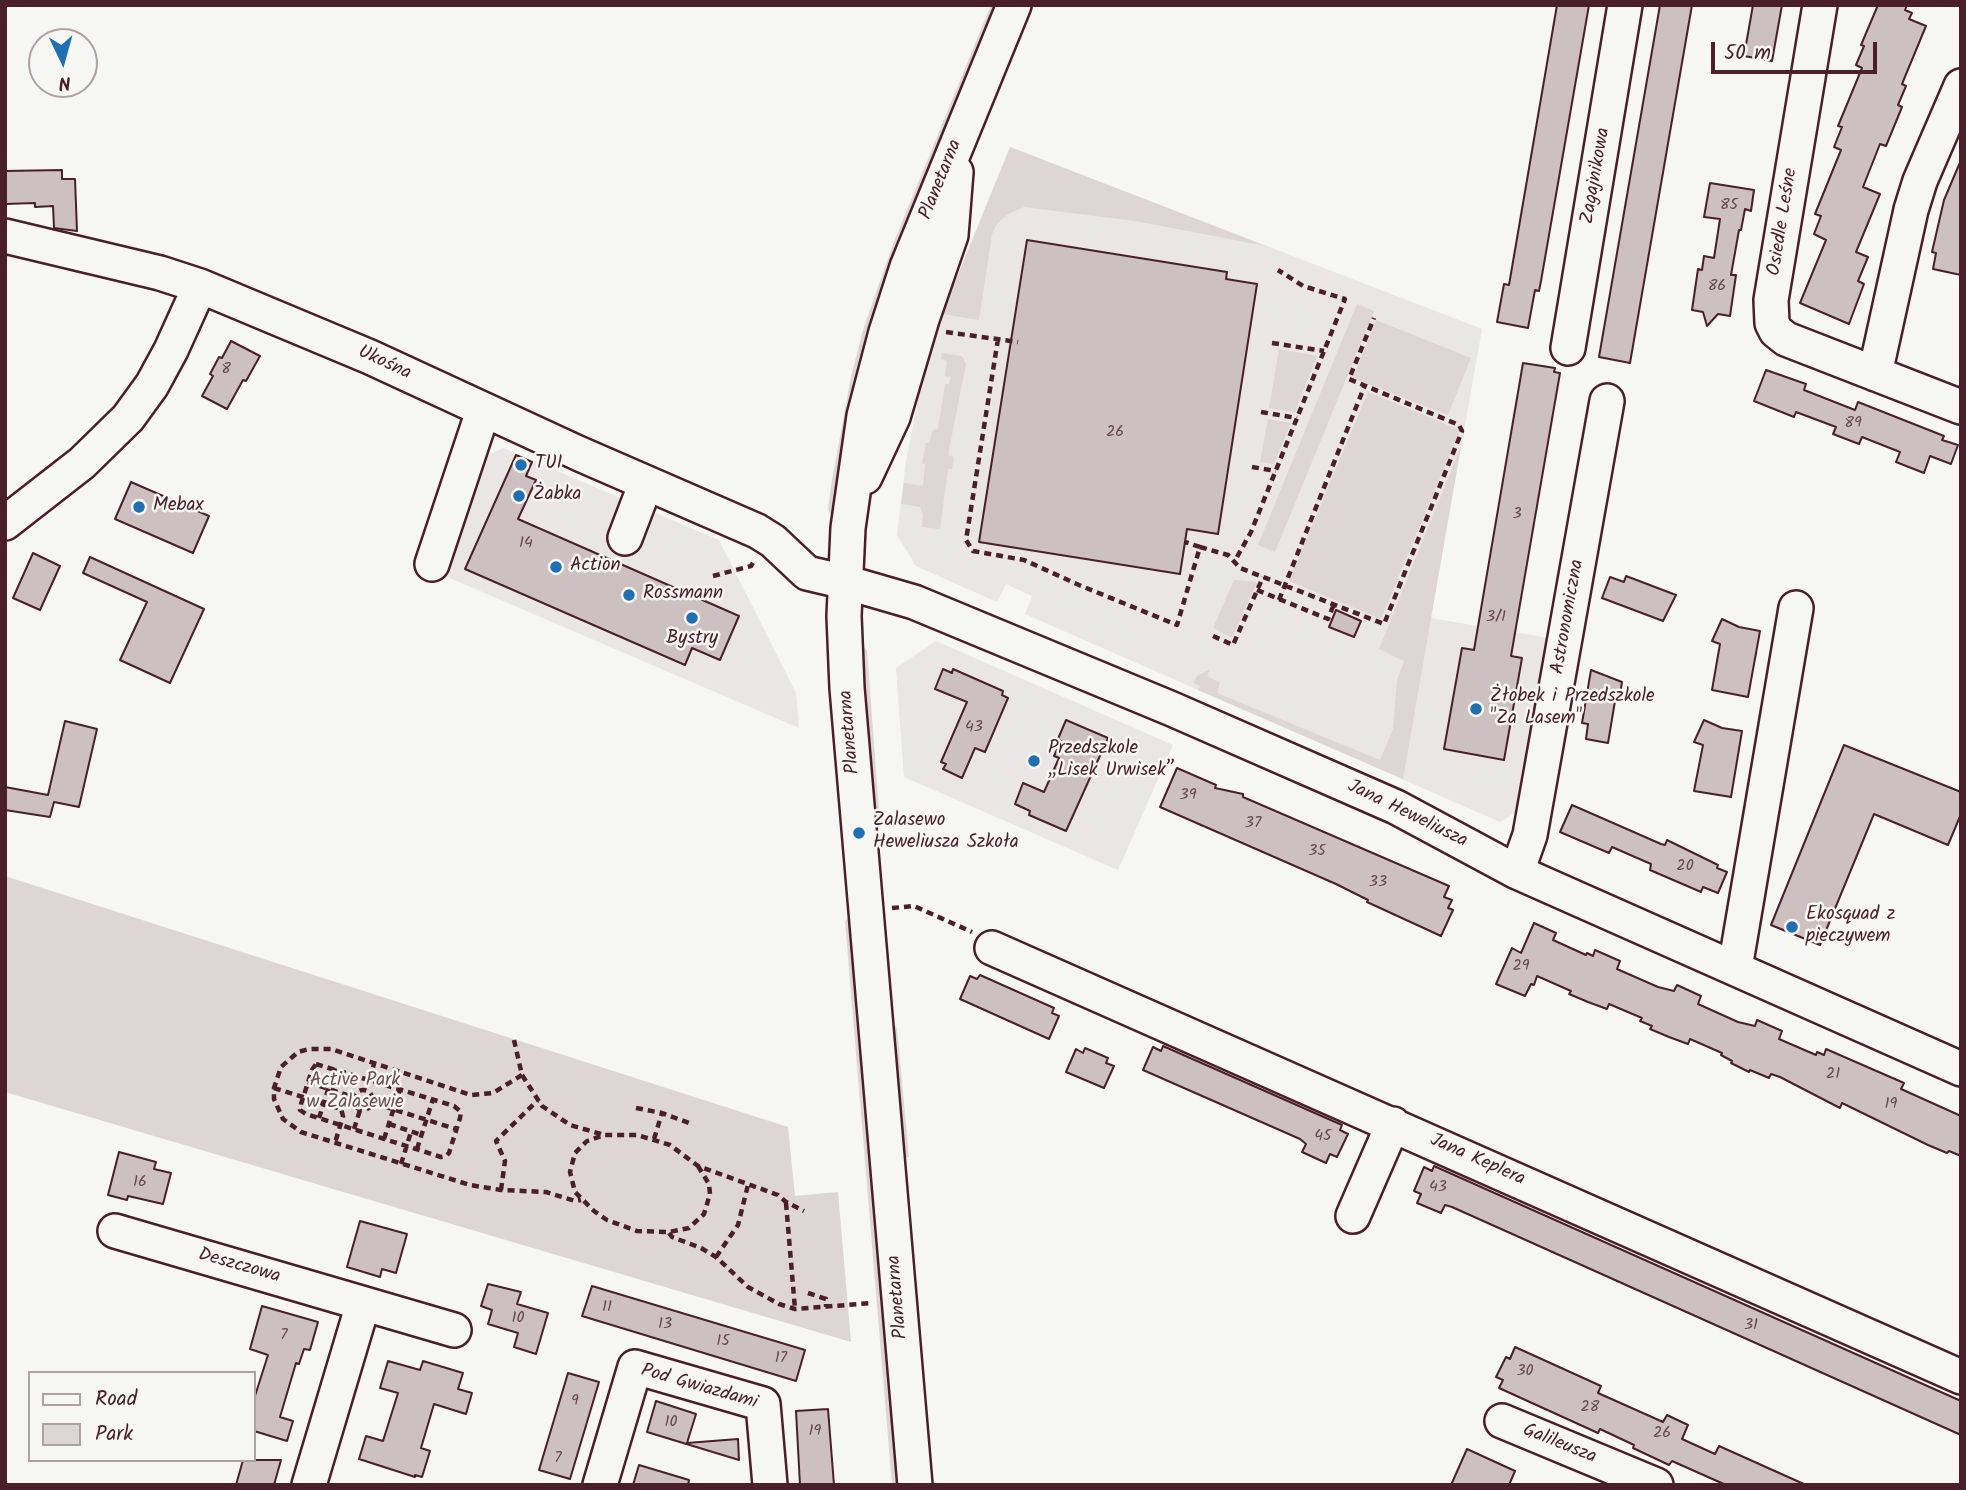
<!DOCTYPE html>
<html>
<head>
<meta charset="utf-8">
<style>
	body { margin:0 }
	#map { position:relative; width:1966px; height:1490px; overflow:hidden; background:#f6f6f2; font-family:Kalam,sans-serif }
	canvas { display:block }
	.frame { position:absolute; inset:0; border:7px solid #4a1f2b; pointer-events:none }
	.legend { position:absolute; left:28px; top:1371px; width:228px; height:91px; box-sizing:border-box; background:#f6f6f2; border:2px solid #b1a0a2; margin:0; padding:9px 12px; list-style:none; font-size:21px; color:#4a1f2b }
	.legend li { display:flex; align-items:center; gap:14px; height:35px }
	.legend b { width:35px; border:2px solid #b1a0a2 }
	.north { position:absolute; left:28px; top:28px; width:70px; height:70px; box-sizing:border-box; background:#f6f6f2; border:2px solid #b1a0a2; border-radius:50%; rotate:175deg; font-size:19px; font-weight:700; line-height:28px; text-align:center; color:#4a1f2b }
	.north::after { content:''; display:block; margin:auto; width:24px; height:32px; background:#1f6fb2; clip-path:polygon(50% 0,100% 100%,50% 72%,0 100%) }
	.scale { position:absolute; left:1711px; top:42px; width:166px; height:32px; box-sizing:border-box; border:4px solid #4a1f2b; border-top:0; padding-left:9px; font-size:21px; line-height:24px; white-space:nowrap; color:#4a1f2b; -webkit-text-stroke:5px #f6f6f2; paint-order:stroke }
</style>
</head>
<body>
<div id="map">
<canvas width="1966" height="1490"></canvas>
<div class="frame"></div>
<ul class="legend">
<li><b style="height:9px;background:#f6f6f2"></b>Road</li>
<li><b style="height:19px;background:#ddd6d5"></b>Park</li>
</ul>
<div class="north">N</div>
<div class="scale">50 m</div>
</div>
<script>
const ctx = document.querySelector('canvas').getContext('2d');
ctx.lineJoin = 'round';
function fillPath(path, color) { ctx.fillStyle = color; ctx.fill(path, 'evenodd'); }
const poly = rows => new Path2D(rows.map(r => 'M' + r).join(''));
function stroke(path, color, width, dash) { ctx.strokeStyle = color; ctx.lineWidth = width; ctx.lineCap = dash ? 'butt' : 'round'; ctx.setLineDash(dash || []); ctx.stroke(path); }
function write(font, color, halo, rows, align = 'center') {
  ctx.font = font + ' Kalam,sans-serif'; ctx.lineWidth = 5; ctx.setLineDash([]); ctx.textBaseline = 'middle'; ctx.strokeStyle = halo; ctx.fillStyle = color; for (const [text, x, y, turn = 0] of rows) {
    ctx.save(); ctx.translate(x, y); ctx.rotate((+turn || 0) * Math.PI / 180); ctx.textAlign = isNaN(turn) ? turn : align; if (halo) ctx.strokeText(text, 0, 0); ctx.fillText(text, 0, 0); ctx.restore();
  }
}
const built = poly([
	[1010,147,1482,329,1431,618,1549,638,1518,811,1500,822,1025,614,1032,596,1006,584,997,602,916,566,897,535,906,461,920,390,937,329],
	[503,448,719,540,796,693,799,728,445,576,484,457],
	[936,641,1173,745,1118,870,904,777,896,668]
]);
const green = poly([
	[991,5,1000,5,834,519,828,510,831,486,851,377,863,330,893,244],
	[1010,147,1266,246,1135,221,1024,207,1008,214,997,224,992,234,979,320,942,314],
	[1357,304,1374,311,1275,552,1258,545],
	[1376,320,1471,358,1448,415,1353,378],
	[1279,349,1317,356,1295,412,1269,408],
	[942,353,962,356,966,364,948,455,954,457,952,469,948,469,940,529,922,527,923,515,920,507,901,504,904,483,923,486,925,464,922,463,926,443,929,443,933,430,938,429,945,384,949,384,951,377,945,376,947,361,941,359],
	[1368,392,1460,430,1381,619,1289,581],
	[1268,419,1291,423,1274,464,1260,462],
	[1461,446,1403,779,1198,690,1200,686,1193,683,1197,676,1210,669,1207,676,1220,683,1217,693,1380,760,1393,729,1397,680,1404,661,1379,649],
	[1234,580,1257,582,1232,638,1213,628],
	[861,644,867,651,879,810,876,815,870,817],
	[5,876,788,1127,795,1196,838,1192,851,1342,5,1092],
	[852,915,902,1485,892,1485,845,921],
	[891,1022,897,1028,909,1157,903,1158]
]);
const building = poly([
	[1557,5,1589,5,1541,281,1539,291,1535,290,1528,328,1497,322,1504,284,1509,285,1557,5],
	[1660,5,1692,5,1630,363,1599,357,1660,5],
	[1753,5,1782,5,1772,61,1744,56,1753,5],
	[1878,5,1907,5,1905,10,1912,13,1909,19,1926,26,1902,84,1906,86,1898,105,1902,107,1886,146,1880,144,1863,187,1880,194,1856,252,1868,257,1858,281,1864,284,1849,324,1800,303,1826,240,1814,234,1821,216,1815,214,1841,150,1834,147,1842,127,1838,126,1862,68,1856,65,1864,46,1861,45,1878,5],
	[1961,160,1961,275,1933,269,1936,253,1932,252,1944,200,1961,160],
	[62,170,62,179,75,179,77,231,54,228,53,206,35,207,35,203,5,204,5,171,62,170],
	[1710,183,1754,190,1751,211,1745,209,1741,230,1739,230,1731,275,1736,275,1730,316,1718,314,1707,326,1703,312,1692,310,1698,269,1702,270,1704,256,1714,258,1720,219,1704,217,1710,183],
	[1027,240,1227,272,1226,279,1257,284,1218,534,1187,529,1180,574,979,542,1027,240],
	[231,341,260,356,246,381,243,380,227,409,202,396,213,376,210,374,219,357,222,358,231,341],
	[1523,363,1555,368,1554,372,1560,373,1511,656,1522,658,1504,760,1444,749,1462,648,1474,650,1523,363],
	[1766,370,1806,384,1804,390,1855,410,1858,402,1944,436,1942,440,1958,445,1951,464,1930,456,1924,473,1896,462,1900,452,1862,437,1859,444,1833,434,1836,427,1796,412,1794,417,1754,401,1766,370],
	[516,455,532,462,526,476,536,480,518,519,739,616,720,660,692,648,685,665,465,569,516,455],
	[131,482,209,516,193,553,115,519,131,482],
	[33,553,60,566,40,610,13,598,33,553],
	[90,557,204,609,170,683,120,660,147,602,83,573,90,557],
	[1626,576,1676,595,1663,621,1602,598,1610,577,1624,582,1626,576],
	[1336,610,1361,621,1354,637,1329,627,1336,610],
	[1722,619,1739,627,1760,631,1748,697,1712,690,1720,644,1712,641,1722,619],
	[943,669,952,673,953,669,1003,691,1002,695,1008,698,985,752,975,748,962,778,943,769,946,764,941,762,967,702,935,689,943,669],
	[1591,670,1622,682,1619,701,1615,701,1608,743,1586,739,1588,724,1582,723,1591,670],
	[1066,720,1108,738,1066,831,1029,815,1030,811,1015,804,1023,783,1044,792,1059,758,1054,756,1061,741,1058,739,1066,720],
	[1704,720,1722,728,1742,731,1731,797,1694,791,1703,745,1694,742,1704,720],
	[65,721,97,729,79,807,54,802,50,817,5,810,5,787,48,795,65,721],
	[1844,745,1961,792,1961,814,1948,845,1874,814,1820,945,1771,925,1844,745],
	[1177,768,1216,785,1215,788,1243,794,1243,797,1449,886,1444,897,1452,900,1448,908,1453,910,1441,936,1367,902,1368,900,1336,884,1160,807,1177,768],
	[1572,805,1661,844,1665,845,1667,840,1718,865,1717,868,1727,872,1718,893,1703,887,1701,892,1650,870,1651,864,1612,847,1609,853,1560,832,1572,805],
	[1534,923,1556,933,1553,940,1586,955,1587,953,1593,956,1595,950,1620,961,1617,969,1658,987,1674,991,1677,985,1701,996,1698,1004,1738,1022,1755,1026,1757,1020,1782,1031,1779,1039,1816,1055,1817,1052,1824,1055,1826,1049,1904,1083,1901,1089,1961,1116,1961,1156,1949,1151,1947,1153,1928,1145,1842,1103,1840,1108,1780,1077,1771,1074,1769,1078,1750,1070,1749,1072,1731,1063,1732,1061,1721,1055,1722,1053,1690,1039,1688,1044,1669,1037,1650,1029,1652,1026,1640,1021,1642,1018,1609,1004,1607,1009,1588,1002,1569,994,1571,991,1537,976,1534,985,1531,984,1525,996,1496,984,1512,948,1521,953,1534,923],
	[980,975,1054,1008,1052,1013,1059,1016,1049,1039,960,999,970,976,977,979,980,975],
	[1163,1046,1342,1125,1340,1130,1348,1134,1337,1157,1330,1154,1326,1163,1302,1152,1306,1144,1300,1139,1143,1070,1153,1047,1161,1051,1163,1046],
	[1085,1048,1108,1058,1106,1063,1114,1066,1104,1088,1066,1072,1076,1049,1083,1053,1085,1048],
	[119,1152,156,1162,154,1169,171,1173,163,1204,128,1196,127,1200,108,1195,119,1152],
	[1434,1166,1961,1401,1961,1435,1452,1207,1445,1205,1441,1213,1417,1203,1421,1194,1414,1191,1424,1167,1432,1171,1434,1166],
	[360,1221,407,1234,396,1273,382,1269,380,1277,347,1267,360,1221],
	[488,1284,521,1292,517,1304,548,1313,536,1354,514,1347,518,1333,488,1324,492,1310,481,1306,488,1284],
	[592,1286,805,1350,796,1381,582,1316,592,1286],
	[262,1306,318,1322,310,1350,304,1349,299,1364,296,1363,280,1417,293,1421,287,1441,254,1431,254,1399,268,1355,250,1349,262,1306],
	[1515,1347,1601,1386,1598,1393,1663,1422,1667,1415,1688,1425,1682,1439,1715,1454,1719,1446,1806,1485,1726,1485,1672,1461,1669,1465,1633,1448,1634,1445,1600,1429,1598,1433,1499,1388,1503,1380,1496,1377,1506,1357,1510,1359,1515,1347],
	[388,1361,420,1370,423,1361,463,1373,458,1389,472,1393,466,1414,434,1404,421,1448,430,1451,422,1477,415,1475,415,1477,359,1459,366,1436,383,1441,398,1393,380,1388,388,1361],
	[568,1373,599,1382,570,1479,539,1470,568,1373],
	[656,1401,696,1414,687,1443,738,1439,739,1460,647,1432,656,1401],
	[828,1409,834,1485,800,1485,796,1411,828,1409],
	[1467,1449,1515,1471,1509,1485,1451,1485,1467,1449],
	[243,1460,281,1460,274,1485,236,1485,243,1460],
	[639,1465,689,1480,688,1485,633,1485,639,1465]
]);
const path = poly([
	[946,332,1018,342],
	[998,339,966,540,973,551,1024,560,1079,585,1177,625,1200,547,1185,542],
	[1272,343,1324,351],
	[1261,412,1297,418],
	[1252,467,1276,471],
	[1200,547,1228,555,1240,568,1384,624,1462,431,1459,425,1349,379,1374,318],
	[1237,557,1251,532,1345,299,1303,286,1278,270],
	[713,576,751,566,754,561],
	[1257,590,1328,619,1334,604],
	[1279,600,1365,385],
	[1213,636,1233,645,1263,577],
	[892,908,914,906,972,932],
	[514,1040,522,1075,542,1106,570,1125,601,1134],
	[316,1064,454,1106,461,1112,460,1118,449,1153,446,1156,441,1157,306,1114,300,1110,301,1104,312,1070,316,1064],
	[522,1075,493,1093,471,1095,331,1049,309,1049,298,1052,281,1067,274,1088,274,1099,283,1119,301,1132,470,1185,501,1190,546,1192,575,1201,581,1200],
	[370,1079,374,1064],
	[308,1082,353,1097],
	[274,1088,341,1109,343,1116,335,1143],
	'353 1100a10 10 0 1 1 20 0a10 10 0 1 1-20 0Z',
	[373,1103,456,1129],
	[636,1108,662,1113,689,1123],
	[319,1118,335,1068],
	[389,1124,422,1135],
	[354,1129,360,1110],
	[384,1139,400,1089],
	[654,1139,662,1113],
	[417,1149,433,1099],
	[401,1164,411,1132],
	[698,1166,709,1184,710,1194,704,1214,689,1228,669,1232,637,1231,607,1220,594,1211,575,1192,570,1172,575,1153,587,1141,604,1135,637,1135,670,1145,698,1166,778,1195,786,1202,804,1211],
	[501,1190,505,1161,496,1141,538,1100],
	[786,1203,795,1309],
	[669,1233,672,1237,701,1248,716,1257,748,1287,779,1304,795,1309,872,1303],
	[716,1257,738,1225,748,1185],
	[808,1293,826,1299,826,1307]
]);
const minor = poly([
	[1820,5,1771,300,1772,323,1776,331,1786,339,1961,407],
	[5,236,160,273,200,286],
	[1568,348,1625,5],
	[1875,374,1911,210,1920,181,1961,86],
	[865,477,893,417,922,319,951,235,956,172],
	[5,523,82,463,128,418,152,385,171,350,200,286,370,357,580,454,757,531,773,541,807,573,845,582,914,602,1172,709,1396,807,1517,872,1961,1069],
	[625,538,646,483],
	[432,564,483,411],
	[1517,872,1530,835,1607,401],
	[992,948,1961,1377],
	[1735,968,1796,608],
	[1353,1216,1393,1124],
	[115,1231,454,1330],
	[1502,1421,1656,1485],
	[309,1485,363,1304],
	[600,1485,635,1367,763,1404,770,1485],
	[915,1485,847,688,844,616,848,528,864,416,886,332,907,267,1014,5]
]);
const markers = [
	[521,465,7,"#1f6fb2"],
	[519,496,7,"#1f6fb2"],
	[139,507,7,"#1f6fb2"],
	[556,567,7,"#1f6fb2"],
	[629,595,7,"#1f6fb2"],
	[692,618,7,"#1f6fb2"],
	[1476,709,7,"#1f6fb2"],
	[1034,761,7,"#1f6fb2"],
	[859,833,7,"#1f6fb2"],
	[1792,927,7,"#1f6fb2"]
];
const numberNames = [
	["85",1729,206],
	["86",1717,287],
	["8",226,370],
	["89",1853,424],
	["26",1115,433],
	["3",1517,515],
	["14",526,544],
	["3/1",1496,618],
	["43",974,728],
	["39",1188,796],
	["37",1253,824],
	["35",1317,852],
	["20",1685,867],
	["33",1378,883],
	["29",1521,967],
	["21",1833,1075],
	["19",1891,1105],
	["45",1323,1137],
	["16",140,1183],
	["43",1438,1188],
	["11",607,1308],
	["10",518,1319],
	["13",665,1325],
	["31",1751,1326],
	["7",284,1336],
	["15",723,1342],
	["17",781,1359],
	["30",1525,1372],
	["9",575,1402],
	["28",1590,1408],
	["10",671,1423],
	["19",815,1432],
	["26",1662,1434],
	["7",558,1459]
];
const streetNames = [
	["Zagajnikowa",1597,176,-80],
	["Planetarna",942,180,-68],
	["Osiedle Leśne",1784,222,-81],
	["Ukośna",384,364,25],
	["Astronomiczna",1569,617,-80],
	["Planetarna",851,732,-95],
	["Jana Heweliusza",1407,815,26],
	["Jana Keplera",1477,1161,24],
	["Deszczowa",239,1267,16],
	["Planetarna",899,1297,-95],
	["Pod Gwiazdami",699,1388,16],
	["Galileusza",1559,1445,22]
];
const poiNames = [
	["TUI",535,465],
	["Żabka",533,496],
	["Mebax",153,507],
	["Action",570,567],
	["Rossmann",643,595],
	["Bystry",692,640,"center"],
	["Żłobek i Przedszkole",1490,698],
	["\"Za Lasem\"",1490,720],
	["Przedszkole",1048,750],
	["„Lisek Urwisek”",1048,772],
	["Zalasewo",873,822],
	["Heweliusza Szkoła",873,844],
	["Ekosquad z",1806,916],
	["pieczywem",1806,938]
];
const parkNames = [
	["Active Park",355,1082],
	["w Zalasewie",355,1104]
];
fillPath(built, '#e9e6e3');
fillPath(green, '#ddd6d5');
fillPath(building, '#ccc1c0');
stroke(building, '#4a1f2b', 2);
stroke(minor, '#4a1f2b', 38);
stroke(path, '#4a1f2b', 4.5, [7, 5]);
stroke(minor, '#f6f6f2', 33);
for (const [x, y, r, color] of markers) { const dot = new Path2D(); dot.arc(x, y, r, 0, 2 * Math.PI); ctx.fillStyle = color; ctx.fill(dot); stroke(dot, '#f6f6f2', 2.5); }
write('16px', '#6a4850', null, numberNames);
write('19px', '#4a1f2b', '#f6f6f2', streetNames);
write('19px', '#4a1f2b', '#f6f6f2', poiNames, 'left');
write('19px', '#6f4d56', '#f6f6f2', parkNames);
</script>
</body>
</html>
